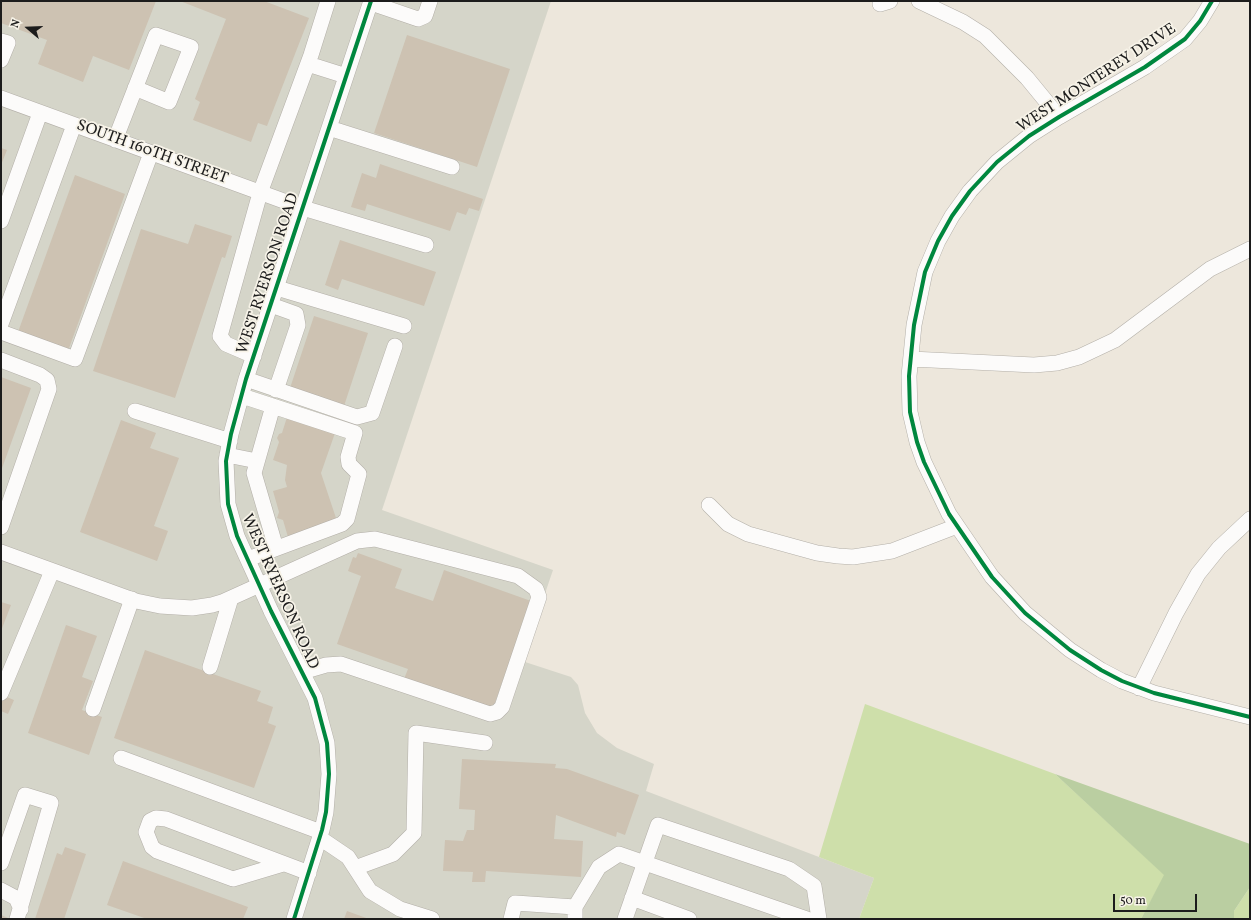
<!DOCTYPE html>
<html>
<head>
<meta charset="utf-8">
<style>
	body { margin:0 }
	#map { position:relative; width:1251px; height:920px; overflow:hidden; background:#ede7dc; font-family:Vollkorn,serif }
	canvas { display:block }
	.frame { position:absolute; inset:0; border:2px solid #1c1c1c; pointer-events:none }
	.north { position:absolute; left:8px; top:8px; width:40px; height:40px; -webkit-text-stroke:3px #f7f3e8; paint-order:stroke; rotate:289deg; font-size:11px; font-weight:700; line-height:16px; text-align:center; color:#1c1c1c }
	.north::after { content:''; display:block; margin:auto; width:14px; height:18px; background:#1c1c1c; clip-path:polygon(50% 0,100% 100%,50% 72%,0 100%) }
	.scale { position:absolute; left:1113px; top:894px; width:84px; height:18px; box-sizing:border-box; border:2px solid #1c1c1c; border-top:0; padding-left:5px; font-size:12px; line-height:14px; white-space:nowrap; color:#1c1c1c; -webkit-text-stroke:3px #f7f3e8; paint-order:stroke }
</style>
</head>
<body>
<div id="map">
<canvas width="1251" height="920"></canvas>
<div class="frame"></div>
<div class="north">N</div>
<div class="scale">50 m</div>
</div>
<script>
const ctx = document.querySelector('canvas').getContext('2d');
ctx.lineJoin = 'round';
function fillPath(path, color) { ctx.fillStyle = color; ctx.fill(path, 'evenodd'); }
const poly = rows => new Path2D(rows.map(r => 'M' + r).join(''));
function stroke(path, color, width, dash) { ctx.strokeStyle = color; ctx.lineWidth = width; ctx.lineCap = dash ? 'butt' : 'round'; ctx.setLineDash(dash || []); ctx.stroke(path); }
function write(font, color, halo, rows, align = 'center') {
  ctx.font = font + ' Vollkorn,serif'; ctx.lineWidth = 3.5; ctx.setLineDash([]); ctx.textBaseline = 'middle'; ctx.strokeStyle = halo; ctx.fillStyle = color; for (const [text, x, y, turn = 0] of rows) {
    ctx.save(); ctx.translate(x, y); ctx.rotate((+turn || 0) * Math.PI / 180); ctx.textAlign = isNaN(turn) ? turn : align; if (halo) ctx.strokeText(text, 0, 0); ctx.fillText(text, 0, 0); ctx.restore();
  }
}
const industrial = poly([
	[1,1,551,1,382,510,553,570,522,661,571,677,578,685,585,713,597,733,617,748,654,764,646,791,874,878,859,919,1,919]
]);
const green = poly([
	[865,704,1055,774,1165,875,1141,919,859,919,874,878,819,857],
	[1250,887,1250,919,1234,919,1234,911]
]);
const forest = poly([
	[1055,774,1250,844,1250,887,1234,911,1234,919,1141,919,1164,875]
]);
const building = poly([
	[1,1,156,1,129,70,93,56,83,82,38,64,47,40,1,23],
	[180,1,264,1,309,18,267,126,258,123,251,142,193,120,200,102,195,99,226,19],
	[407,35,510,69,477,167,374,133],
	[1,148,7,150,1,165],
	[380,164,483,199,479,211,469,208,466,215,457,212,450,231,367,204,365,211,351,207,362,173,376,178],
	[75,175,125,194,68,351,18,332],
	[195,224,232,236,225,258,222,257,175,398,93,371,141,229,188,244],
	[340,240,436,272,424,306,342,279,338,290,325,285],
	[314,316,368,333,343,409,289,391],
	[1,377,31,388,1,471],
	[288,414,335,433,321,473,337,521,288,537,283,520,277,518,279,512,273,491,287,487,285,480,287,465,273,460,279,442,277,438,279,434,282,433],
	[121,420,156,433,150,448,179,458,154,526,168,531,157,561,80,532],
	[358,553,402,569,395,588,433,601,444,570,531,601,492,711,404,679,408,669,337,644,361,576,348,571,353,557,356,558],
	[1,602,11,605,1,631],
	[66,625,97,636,82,677,93,681,82,710,102,717,89,755,28,733],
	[145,650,261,691,257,701,273,707,268,723,276,726,254,788,114,738],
	[2,695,14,700,8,714,1,711],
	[462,759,556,764,555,768,567,769,639,795,625,835,617,832,616,837,556,815,554,839,583,841,581,877,486,871,485,882,472,882,473,872,443,871,445,840,463,841,467,830,474,830,475,810,459,809],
	[65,847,86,854,64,919,35,919,57,853,62,855],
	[123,861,248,907,243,919,147,919,107,905],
	[347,911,369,919,344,919],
	[1,915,8,918,7,919,1,919]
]);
const minor = poly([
	[919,1,963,22,985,36,1027,78,1059,117],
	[1212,1,1200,21,1185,39,1145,67,1059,117,1029,136,997,162,970,191,952,216,938,241,925,272,914,325,909,376,910,412,917,442,924,462,949,514,992,577,1025,613,1070,650,1101,670,1122,681,1154,693,1250,717],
	[371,3,418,19,425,16,430,1],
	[880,4,890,1],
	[1,41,8,43,1,60],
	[308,64,346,76],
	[1,98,303,208,426,245],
	[329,128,452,167],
	[115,140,156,35,191,47,169,102,135,88],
	[1,221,40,113],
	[277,288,404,326],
	[271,305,296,314,298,325,276,390],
	[1,324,74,125],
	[1,332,75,359,151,153],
	[254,356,226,344,220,336,260,193,311,55,328,1],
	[911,359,1034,365,1057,363,1079,357,1115,340,1210,269,1250,249],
	[1,360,40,375,47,380,49,389,1,527],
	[246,379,357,417,372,413,395,346],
	[242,396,355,433,348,457,349,464,359,474,347,519,342,524,248,559],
	[273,406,254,473,276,548],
	[135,411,230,441],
	[227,455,257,461],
	[709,505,728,524,748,534,817,553,838,556,853,557,892,551,957,526],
	[1,552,136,601,160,606,192,608,212,605,222,602,357,541,375,539,518,576,536,589,539,597,502,707,497,712,490,714,341,664,326,665,302,672],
	[210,667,231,598],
	[1139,688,1176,613,1198,574,1219,548,1250,519],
	[1,693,52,571],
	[93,709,132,599],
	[121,758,321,832],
	[320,838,348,857,370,891,400,909,432,919],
	[1,863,25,795,51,803,17,919],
	[283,864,233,879,157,851,152,847,146,832,150,821,156,818,166,819,309,873],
	[355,868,393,854,414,833,416,733,485,743],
	[1,890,16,898,21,909],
	[632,898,689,919],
	[575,907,599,867,619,854,807,919],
	[294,919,322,830,326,812,329,774,327,743,315,698,271,611,237,536,228,504,226,461,231,434,246,379,371,1],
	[511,919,515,903,575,907,575,919],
	[625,919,658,825,789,869,814,886,819,919]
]);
const cycleway = poly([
	[1212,1,1200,21,1185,39,1145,67,1059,117,1029,136,997,162,970,191,952,216,938,241,925,272,914,325,909,376,910,412,917,442,924,462,949,514,992,577,1025,613,1070,650,1101,670,1122,681,1154,693,1250,717],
	[294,919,322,830,326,812,329,774,327,743,315,698,271,611,237,536,228,504,226,461,231,434,246,379,371,1]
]);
const streetNames = [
	["WEST MONTEREY DRIVE",1097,79,-33],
	["SOUTH 160TH STREET",152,153,20],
	["WEST RYERSON ROAD",269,274,-72],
	["WEST RYERSON ROAD",279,592,66]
];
fillPath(industrial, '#d5d5c9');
fillPath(green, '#cedfaa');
fillPath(forest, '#bacea1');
fillPath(building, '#cdc2b2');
stroke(minor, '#b3afa8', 16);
stroke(minor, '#fcfbfa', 15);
stroke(cycleway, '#00873e', 4);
write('16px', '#1c1c1c', '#f7f3e8', streetNames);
</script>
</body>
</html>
